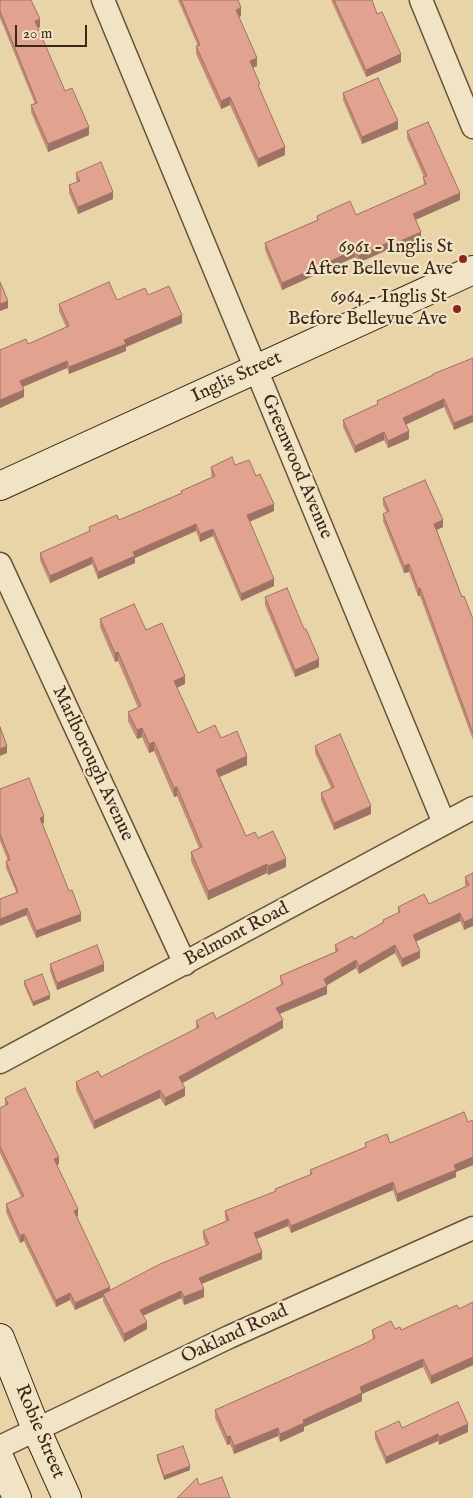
<!DOCTYPE html>
<html>
<head>
<meta charset="utf-8">
<style>
	body { margin:0 }
	#map { position:relative; width:473px; height:1498px; overflow:hidden; background:#e8d4a7; font-family:"IM FELL English",serif }
	canvas { display:block }
	.scale { position:absolute; left:15px; top:25px; width:72px; height:22px; box-sizing:border-box; border:2px solid #3d2718; border-top:0; padding-left:6px; font-size:15px; line-height:18px; white-space:nowrap; color:#3d2718; -webkit-text-stroke:4px #f0e3c6; paint-order:stroke }
</style>
</head>
<body>
<div id="map">
<canvas width="473" height="1498"></canvas>
<div class="scale">20 m</div>
</div>
<script>
const ctx = document.querySelector('canvas').getContext('2d');
ctx.lineJoin = 'round';
const poly = rows => new Path2D(rows.map(r => 'M' + r).join(''));
function stroke(path, color, width, dash) { ctx.strokeStyle = color; ctx.lineWidth = width; ctx.lineCap = dash ? 'butt' : 'round'; ctx.setLineDash(dash || []); ctx.stroke(path); }
function fillPath(path, color) { ctx.fillStyle = color; ctx.fill(path, 'evenodd'); }
function write(font, color, halo, rows, align = 'center') {
  ctx.font = font + ' "IM FELL English",serif'; ctx.lineWidth = 4.5; ctx.setLineDash([]); ctx.textBaseline = 'middle'; ctx.strokeStyle = halo; ctx.fillStyle = color; for (const [text, x, y, turn = 0] of rows) {
    ctx.save(); ctx.translate(x, y); ctx.rotate((+turn || 0) * Math.PI / 180); ctx.textAlign = isNaN(turn) ? turn : align; if (halo) ctx.strokeText(text, 0, 0); ctx.fillText(text, 0, 0); ctx.restore();
  }
}
const street = poly([
	[103,0,444,823],
	[421,0,473,127],
	[0,564,185,964],
	[0,1062,473,808],
	[0,1447,229,1337,473,1228]
]);
const secondary = poly([
	[0,486,473,270],
	[0,1338,36,1429,67,1498],
	[0,1459,17,1498]
]);
const wall = poly([
	[0,0,40,27,37,28,65,91,89,135,48,152,31,112,31,105,35,104,0,18],
	[178,0,238,0,241,16,239,17,257,66,253,67,260,91,285,155,258,167,230,105,221,109,196,54,196,46,198,46],
	[331,0,372,0,377,14,401,62,366,77],
	[343,93,398,129,362,144,343,100],
	[407,131,460,200,415,220,421,239,396,250,394,247,358,263,355,257,282,290,265,250,265,243,317,220,317,216,356,215,424,185,423,177,424,177,407,138],
	[76,173,113,199,78,214,69,193,69,185,77,182,76,180],
	[148,295,182,323,126,347,126,351,69,374,67,368,23,387,24,397,0,408,28,344,66,327,59,311,59,304,117,300],
	[473,358,454,430,444,407,406,424,409,439,388,448,384,440,355,453,343,427,343,420,377,405,377,401,433,376,433,374],
	[235,465,256,476,274,511,249,521,274,586,241,601,213,536,200,542,196,531,135,558,135,563,98,579,92,564,50,583,40,560,40,553,89,532,89,527,119,520,181,493,181,491,212,477,211,474,211,467],
	[383,498,443,527,437,530,462,597,473,619,473,740,420,596,418,596,409,572,404,573,383,521,383,514,387,513,383,505],
	[265,597,319,667,295,677,265,605],
	[100,619,146,630,185,684,177,688,198,733,221,738,247,765,220,777,246,836,258,838,286,867,268,875,267,873,208,900,191,861,191,852,199,848,177,796,174,797,154,751,149,753,142,737,137,739,128,721,128,712,138,708,118,661,115,662,100,627],
	[315,746,371,814,334,830,321,800,321,793,331,788,315,753],
	[0,789,44,823,42,824,81,921,36,938,6,868,6,861,8,861,0,841],
	[473,873,464,930,460,921,416,941,420,958,402,967,395,953,359,974,356,968,327,985,327,994,280,1014,283,1028,182,1083,185,1096,165,1106,160,1098,94,1129,76,1090,76,1082,101,1077,196,1029,196,1021,216,1019,281,985,280,976,335,952,335,945,354,939,383,922,383,920,398,913,398,907,429,904,466,886,465,885,465,877],
	[50,964,104,971,57,990,50,971],
	[24,981,50,999,33,1006,24,985],
	[5,1098,59,1164,57,1165,78,1216,77,1217,110,1290,206,1245,203,1238,203,1231,226,1221,225,1219,225,1211,275,1192,275,1189,310,1175,310,1170,365,1147,365,1143,390,1143,468,1122,473,1120,473,1165,456,1172,456,1177,397,1202,393,1190,291,1233,288,1226,256,1239,262,1259,201,1284,204,1297,184,1305,181,1298,143,1316,147,1329,124,1342,103,1301,103,1297,75,1310,70,1300,56,1307,24,1241,20,1243,6,1212,6,1204,21,1197,0,1153,0,1108,5,1106],
	[473,1302,473,1365,431,1384,423,1367,362,1394,362,1401,304,1427,304,1431,280,1442,278,1436,234,1454,230,1444,227,1445,215,1418,215,1410,366,1343,373,1340,372,1330,395,1329,401,1330,459,1309],
	[402,1428,468,1432,439,1445,438,1441,386,1464,375,1439,375,1432],
	[157,1455,190,1470,164,1480,157,1459]
]);
const shadedWall = poly([
	[241,8,241,16,236,18,236,10],
	[40,19,40,27,35,29,35,21],
	[401,54,401,62,366,77,366,70],
	[257,58,257,66,250,69,250,61],
	[230,97,230,105,221,109,221,101],
	[398,121,398,129,362,144,362,137],
	[89,127,89,135,48,152,48,144],
	[285,147,285,155,258,167,258,159],
	[113,192,113,199,78,214,78,207],
	[460,193,460,200,413,221,413,214],
	[421,232,421,239,396,250,396,243],
	[394,240,394,247,358,263,358,256],
	[355,250,355,257,282,290,282,283],
	[8,301,8,308,0,311,0,304],
	[182,315,182,323,126,347,126,351,69,374,69,367,124,340],
	[67,361,67,368,20,388,20,381],
	[24,390,24,397,0,408,0,400],
	[444,399,444,407,403,426,403,418],
	[473,415,473,422,454,430,454,423],
	[409,431,409,439,388,448,388,441],
	[384,432,384,440,355,453,355,446],
	[274,504,274,511,247,523,247,515],
	[443,520,443,527,434,531,434,524],
	[196,524,196,531,135,558,135,563,98,579,98,572,133,552],
	[213,529,213,536,200,542,200,534],
	[92,557,92,564,50,583,50,576],
	[409,564,409,572,404,573,404,566],
	[274,579,274,586,241,601,241,594],
	[420,588,420,596,418,596,418,589],
	[118,652,118,661,115,662,115,653],
	[319,659,319,667,295,677,295,670],
	[185,676,185,684,174,689,174,681],
	[142,728,142,737,137,739,137,730],
	[154,742,154,751,149,753,149,744],
	[7,746,7,753,0,756,0,749],
	[247,756,247,765,216,778,216,770],
	[177,787,177,796,174,797,174,788],
	[371,806,371,814,334,830,334,823],
	[44,816,44,823,40,825,40,818],
	[286,859,286,867,268,875,268,866],
	[267,864,267,873,208,900,208,891],
	[27,908,27,915,0,926,0,919],
	[460,913,460,921,413,943,413,935],
	[81,914,81,921,36,938,36,931],
	[473,918,473,926,464,930,464,922],
	[395,945,395,953,359,974,359,966],
	[420,951,420,958,402,967,402,959],
	[356,960,356,968,324,987,324,979],
	[104,964,104,971,57,990,57,983],
	[327,986,327,994,276,1015,276,1008],
	[50,995,50,999,33,1006,33,1002],
	[283,1020,283,1028,179,1085,179,1077],
	[185,1088,185,1096,165,1106,165,1098],
	[160,1090,160,1098,94,1129,94,1121],
	[59,1157,59,1164,54,1166,54,1159],
	[473,1157,473,1165,456,1172,456,1177,397,1202,397,1194,454,1165],
	[393,1182,393,1190,291,1233,291,1226],
	[78,1209,78,1216,74,1218,74,1211],
	[288,1219,288,1226,254,1240,254,1233],
	[24,1234,24,1241,20,1243,20,1236],
	[262,1252,262,1259,199,1285,199,1278],
	[110,1287,110,1294,103,1294,103,1297,75,1310,75,1303],
	[204,1289,204,1297,184,1305,184,1297],
	[181,1291,181,1298,140,1317,140,1310],
	[70,1293,70,1300,56,1307,56,1300],
	[147,1322,147,1329,124,1342,124,1334],
	[473,1357,473,1365,431,1384,431,1376],
	[423,1359,423,1367,362,1394,362,1401,304,1427,304,1431,280,1442,280,1434,303,1420,360,1387],
	[468,1424,468,1432,439,1445,439,1437],
	[278,1428,278,1436,234,1454,234,1446],
	[438,1434,438,1441,386,1464,386,1457],
	[230,1436,230,1444,227,1445,227,1437],
	[190,1466,190,1470,164,1480,164,1476]
]);
const building = poly([
	[0,0,31,0,40,19,35,21,65,91,72,88,89,127,48,144,31,105,37,103,0,11,0,0],
	[181,0,238,0,241,8,236,10,257,58,250,61,260,84,258,85,285,147,258,159,230,97,221,101,196,46,200,45,181,0],
	[334,0,372,0,377,14,382,12,401,54,366,70,334,0],
	[378,78,398,121,362,137,343,93,378,78],
	[428,122,460,193,413,214,421,232,396,243,394,240,358,256,355,250,282,283,265,243,318,220,317,216,350,201,356,215,426,184,423,177,427,176,407,131,428,122],
	[101,162,113,192,78,207,69,185,80,181,76,173,101,162],
	[0,282,8,301,0,304,0,282],
	[109,282,117,300,145,288,148,295,169,286,182,315,124,340,126,344,69,367,67,361,20,381,24,390,0,400,0,350,26,339,28,344,69,326,59,304,109,282],
	[473,358,473,415,454,423,444,399,403,418,409,431,388,441,384,432,355,446,343,420,378,404,377,401,433,375,433,374,473,358],
	[232,457,235,465,249,460,256,476,260,474,274,504,247,515,274,579,241,594,213,529,200,534,196,524,133,552,135,556,98,572,92,557,50,576,40,553,90,531,89,527,117,515,119,520,182,493,181,491,215,476,211,467,232,457],
	[425,480,443,520,434,524,462,597,464,596,473,619,473,733,420,588,418,589,409,564,404,566,383,514,389,511,383,498,425,480],
	[287,588,304,629,306,629,319,659,295,670,265,597,287,588],
	[134,604,146,630,162,623,185,676,174,681,198,733,215,725,221,738,237,731,247,756,216,770,246,836,255,832,258,838,273,831,286,859,268,866,267,864,208,891,191,852,202,847,177,787,174,788,154,742,149,744,142,728,137,730,128,712,141,706,118,652,115,653,100,619,134,604],
	[0,727,7,746,0,749,0,727],
	[340,734,371,806,334,823,321,793,334,787,315,746,340,734],
	[29,778,44,816,40,818,69,891,72,890,81,914,36,931,27,908,0,919,0,899,18,892,6,861,10,860,8,854,0,834,0,789,29,778],
	[473,873,473,918,464,922,460,913,413,935,420,951,402,959,395,945,359,966,356,960,324,979,327,986,276,1008,283,1020,179,1077,185,1088,165,1098,160,1090,94,1121,76,1082,98,1071,101,1077,199,1027,196,1021,213,1012,216,1019,283,984,280,976,338,951,335,945,352,936,354,939,384,922,383,920,400,912,398,907,424,894,429,904,469,885,465,877,473,873],
	[97,945,104,964,57,983,50,964,97,945],
	[42,974,50,995,33,1002,24,981,42,974],
	[25,1088,59,1157,54,1159,78,1209,74,1211,110,1287,75,1303,70,1293,56,1300,24,1234,20,1236,6,1204,24,1196,0,1146,0,1108,8,1104,5,1098,25,1088],
	[464,1112,468,1122,473,1120,473,1157,454,1165,456,1170,397,1194,393,1182,291,1226,288,1219,254,1233,262,1252,199,1278,204,1289,184,1297,181,1291,140,1310,147,1322,124,1334,103,1294,160,1264,209,1244,203,1231,229,1220,225,1211,276,1191,275,1189,312,1174,310,1170,366,1147,365,1143,387,1134,390,1143,464,1112],
	[473,1302,473,1357,431,1376,423,1359,360,1387,362,1393,303,1420,304,1423,280,1434,278,1428,234,1446,230,1436,227,1437,215,1410,366,1343,375,1338,372,1330,391,1321,395,1329,400,1327,401,1330,457,1305,459,1309,473,1302],
	[458,1402,468,1424,439,1437,438,1434,386,1457,375,1432,399,1421,402,1428,458,1402],
	[183,1446,190,1466,164,1476,157,1455,183,1446],
	[222,1477,230,1498,177,1498,197,1478,199,1485,222,1477]
]);
const markers = [
	[463,259,5,"#8f2418"],
	[457,309,5,"#8f2418"]
];
const poiNames = [
	["6961 - Inglis St",453,248],
	["After Bellevue Ave",453,270],
	["6964 - Inglis St",447,298],
	["Before Bellevue Ave",447,320]
];
const streetNames = [
	["Inglis Street",237,378,-25],
	["Greenwood Avenue",296,467,67],
	["Marlborough Avenue",92,764,65],
	["Belmont Road",237,935,-28],
	["Oakland Road",235,1335,-25],
	["Robie Street",39,1432,67]
];
stroke(street, '#68523c', 25);
stroke(secondary, '#3d2718', 30);
stroke(street, '#f0e3c6', 22);
stroke(secondary, '#f0e3c6', 28);
fillPath(wall, '#c28c7b');
fillPath(shadedWall, '#9e7264');
fillPath(building, '#e1a38f');
stroke(building, '#9e7264', 1);
for (const [x, y, r, color] of markers) { const dot = new Path2D(); dot.arc(x, y, r, 0, 2 * Math.PI); ctx.fillStyle = color; ctx.fill(dot); stroke(dot, '#f0e3c6', 2); }
write('19px', '#3d2718', '#f0e3c6', poiNames, 'right');
write('19px', '#3d2718', '#f0e3c6', streetNames);
</script>
</body>
</html>
